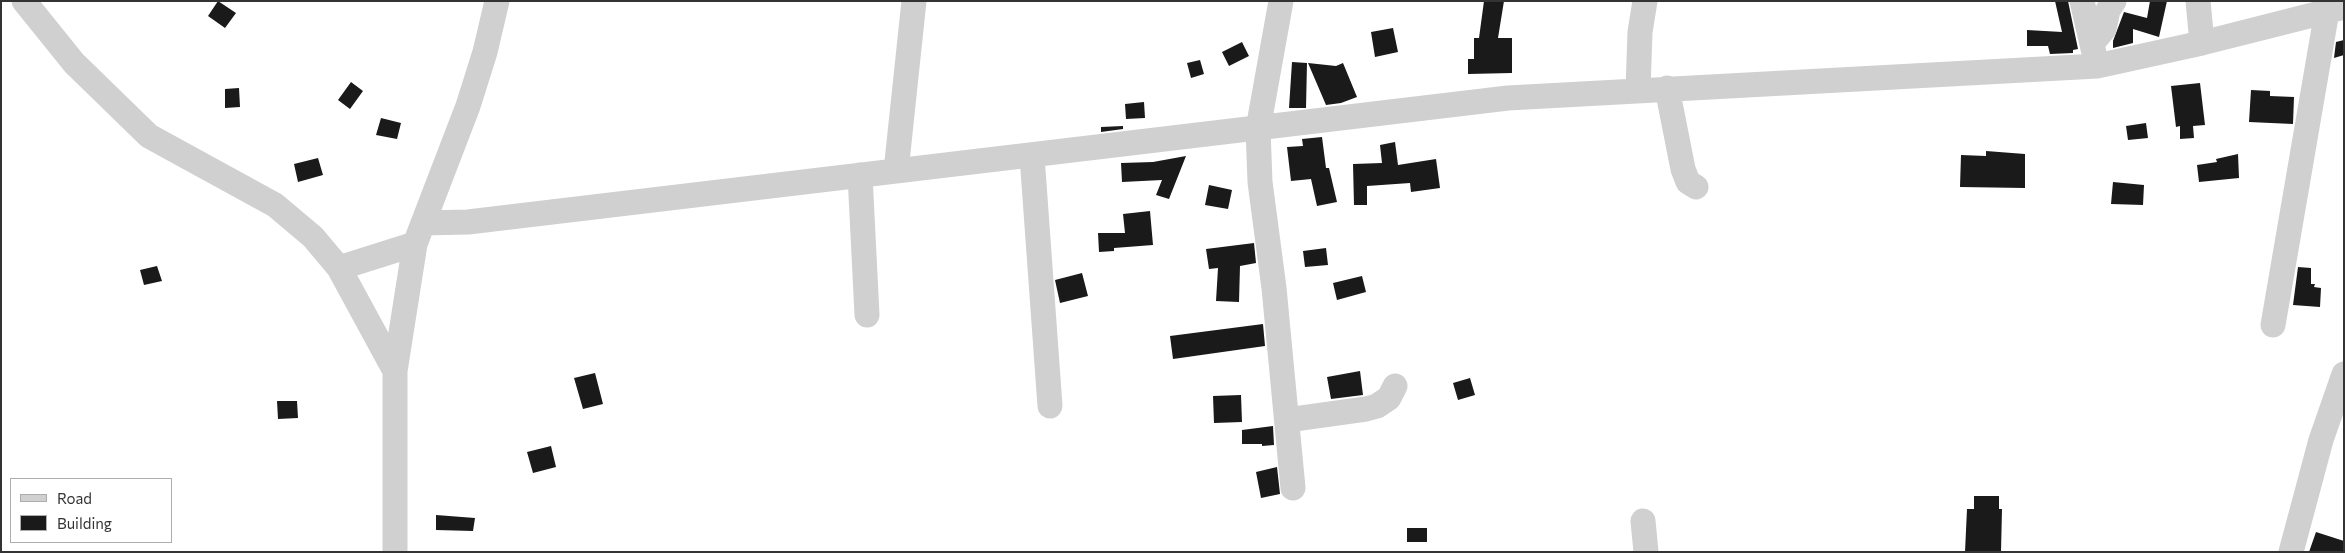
<!DOCTYPE html>
<html>
<head>
<meta charset="utf-8">
<style>
	body { margin:0 }
	#map { position:relative; width:2345px; height:553px; overflow:hidden; background:#fff; font-family:Commissioner,sans-serif }
	canvas { display:block }
	.frame { position:absolute; inset:0; border:2px solid #333; pointer-events:none }
	.legend { position:absolute; left:10px; top:478px; width:162px; height:65px; box-sizing:border-box; background:#fff; border:1px solid #adadad; margin:0; padding:6px 9px; list-style:none; font-size:15px; color:#333 }
	.legend li { display:flex; align-items:center; gap:10px; height:25px }
	.legend b { width:25px; border:1px solid #adadad }
</style>
</head>
<body>
<div id="map">
<canvas width="2345" height="553"></canvas>
<div class="frame"></div>
<ul class="legend">
<li><b style="height:6px;background:#d0d0d0"></b>Road</li>
<li><b style="height:14px;background:#1a1a1a"></b>Building</li>
</ul>
</div>
<script>
const ctx = document.querySelector('canvas').getContext('2d');
ctx.lineJoin = 'round';
function fillPath(path, color) { ctx.fillStyle = color; ctx.fill(path, 'evenodd'); }
const poly = rows => new Path2D(rows.map(r => 'M' + r).join(''));
function stroke(path, color, width, dash) { ctx.strokeStyle = color; ctx.lineWidth = width; ctx.lineCap = dash ? 'butt' : 'round'; ctx.setLineDash(dash || []); ctx.stroke(path); }
const building = poly([
	[218,1,236,13,225,28,208,16],
	[1484,1,1504,1,1498,38,1512,38,1512,73,1468,74,1468,59,1474,59,1474,38,1479,38],
	[2055,1,2068,1,2078,49,2073,50,2073,53,2050,54,2048,46,2027,46,2027,30,2062,32],
	[2150,1,2167,1,2159,37,2133,29,2133,43,2113,48,2113,41,2124,12,2147,18],
	[1393,28,1398,52,1375,57,1371,32],
	[2344,40,2344,55,2334,58,2336,42],
	[1242,42,1249,56,1229,66,1222,52],
	[1200,60,1204,74,1191,78,1187,63],
	[1292,62,1307,63,1306,108,1289,108],
	[1308,63,1336,66,1343,63,1357,97,1341,103,1326,105],
	[351,82,363,91,350,109,338,100],
	[2200,83,2205,125,2193,126,2194,138,2180,139,2180,126,2176,127,2171,86],
	[239,88,240,107,225,108,225,89],
	[2251,90,2270,91,2270,96,2294,97,2293,124,2249,122],
	[1144,102,1145,118,1126,119,1125,104],
	[381,118,401,123,397,139,376,135],
	[2146,123,2148,138,2128,140,2126,126],
	[1123,126,1123,129,1101,132,1101,127],
	[1322,137,1326,168,1329,168,1337,202,1317,206,1311,179,1291,181,1287,147,1303,146,1302,139],
	[1395,142,1398,165,1436,159,1440,188,1411,192,1410,183,1367,186,1367,205,1354,205,1353,164,1382,163,1380,145],
	[1986,151,2025,154,2025,188,1960,187,1961,155,1986,156],
	[2238,154,2239,178,2199,182,2197,165,2217,162,2216,159],
	[1186,156,1169,199,1156,195,1162,180,1122,182,1121,163,1153,162],
	[318,158,323,175,298,182,294,164],
	[2113,182,2144,185,2143,205,2111,204],
	[1209,185,1232,190,1228,209,1205,205],
	[1150,211,1153,245,1114,248,1114,251,1099,252,1098,233,1125,233,1123,214],
	[1254,243,1256,263,1240,266,1239,302,1216,301,1218,268,1209,269,1206,249],
	[1326,248,1328,265,1305,267,1303,251],
	[157,266,162,281,144,285,140,270],
	[2298,267,2311,268,2311,284,2315,284,2314,287,2321,288,2320,307,2293,305],
	[1082,273,1088,296,1060,303,1055,280],
	[1362,276,1366,292,1337,300,1333,283],
	[1263,324,1265,346,1173,359,1170,336],
	[1360,371,1363,395,1331,399,1327,377],
	[595,373,603,404,583,409,574,378],
	[1470,378,1475,395,1458,400,1453,383],
	[1241,395,1242,422,1214,423,1213,396],
	[277,401,297,401,298,418,278,419],
	[1273,426,1274,445,1262,446,1262,444,1242,444,1242,430],
	[551,446,556,467,533,473,527,452],
	[1277,467,1280,494,1261,498,1256,472],
	[1974,496,1999,496,1999,509,2002,509,2001,552,1965,552,1967,509,1974,509],
	[436,515,475,518,473,531,436,530],
	[1407,528,1427,528,1427,542,1407,542],
	[2316,532,2344,541,2344,552,2309,552]
]);
const minor = poly([
	[24,1,74,63,149,136,275,205,313,237,339,268,395,371,395,552],
	[1281,1,1258,129,1260,182,1274,288,1293,488],
	[2082,1,2097,66],
	[2198,1,2202,43],
	[2092,43,2104,29,2108,10,2114,1],
	[1667,88,1683,169,1688,182,1696,187],
	[1638,90,1640,32,1645,1],
	[1032,156,1050,406],
	[896,171,914,1],
	[860,175,867,315],
	[423,223,468,222,1508,98,2097,66,2202,43,2344,7],
	[339,268,415,244],
	[2273,325,2327,11],
	[395,371,415,244,468,106,485,52,497,1],
	[1287,420,1366,409,1377,406,1389,398,1395,386],
	[1643,521,1646,552],
	[2291,552,2321,440,2344,374]
]);
fillPath(building, '#1a1a1a');
stroke(minor, '#d0d0d0', 25);
</script>
</body>
</html>
